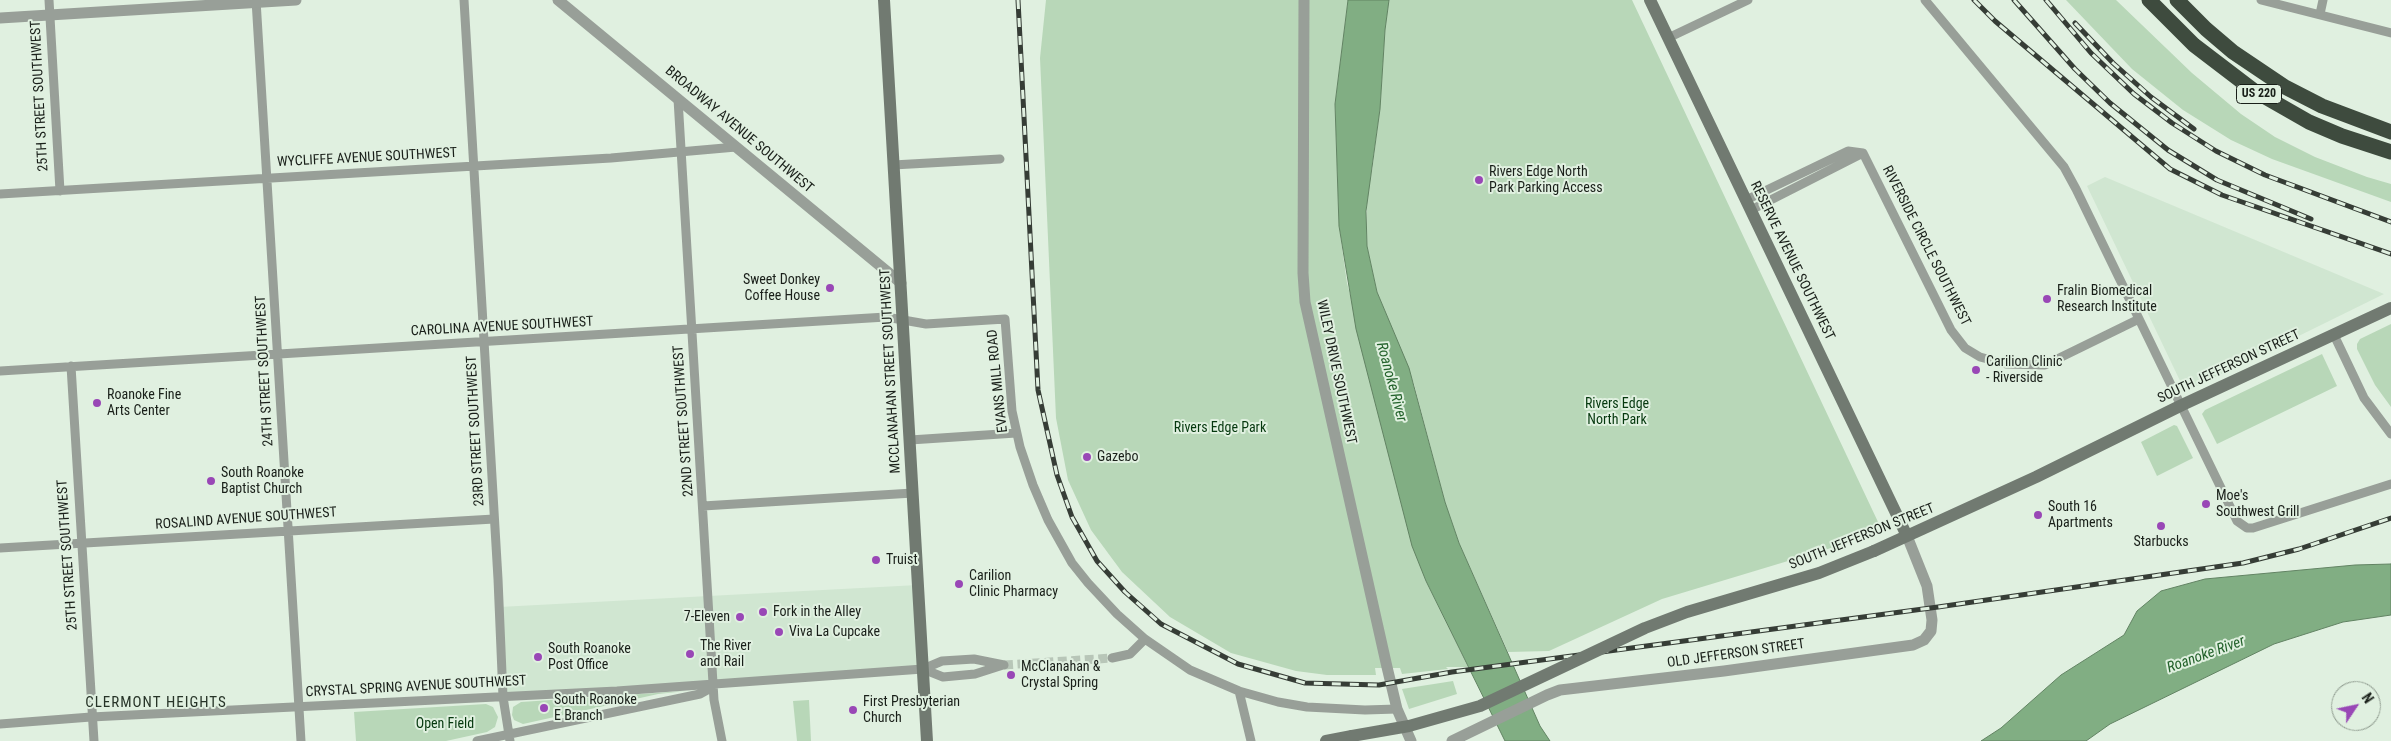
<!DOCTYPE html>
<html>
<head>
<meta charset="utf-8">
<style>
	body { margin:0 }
	#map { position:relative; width:2391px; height:741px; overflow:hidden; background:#e0f0e0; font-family:"Roboto Condensed",sans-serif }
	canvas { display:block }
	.north { position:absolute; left:2331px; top:681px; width:50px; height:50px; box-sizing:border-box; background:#e0f0e0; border:1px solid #909c90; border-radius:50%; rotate:56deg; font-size:14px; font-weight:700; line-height:20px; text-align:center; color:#191f19 }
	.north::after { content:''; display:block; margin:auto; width:18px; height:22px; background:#9947b6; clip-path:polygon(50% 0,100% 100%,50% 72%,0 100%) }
</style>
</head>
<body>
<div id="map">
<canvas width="2391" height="741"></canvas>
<div class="north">N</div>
</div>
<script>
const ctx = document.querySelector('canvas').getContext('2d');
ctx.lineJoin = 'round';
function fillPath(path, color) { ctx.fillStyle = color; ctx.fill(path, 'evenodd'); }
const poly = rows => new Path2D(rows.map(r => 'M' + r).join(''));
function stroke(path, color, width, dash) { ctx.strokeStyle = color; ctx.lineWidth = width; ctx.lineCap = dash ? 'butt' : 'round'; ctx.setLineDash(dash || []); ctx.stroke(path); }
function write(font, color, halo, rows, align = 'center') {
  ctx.font = font + ' "Roboto Condensed",sans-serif'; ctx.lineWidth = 4; ctx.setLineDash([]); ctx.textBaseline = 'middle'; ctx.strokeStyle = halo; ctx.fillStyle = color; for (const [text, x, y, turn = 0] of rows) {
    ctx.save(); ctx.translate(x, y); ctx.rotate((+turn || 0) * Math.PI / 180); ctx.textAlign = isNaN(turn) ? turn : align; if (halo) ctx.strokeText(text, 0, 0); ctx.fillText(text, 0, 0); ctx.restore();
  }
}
const built = poly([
	[2105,177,2384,294,2191,389,2182,385,2087,186],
	[918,585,923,669,503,697,499,607]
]);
const green = poly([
	[1046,0,1348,0,1335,104,1339,226,1347,283,1426,581,1468,667,1446,667,1448,669,1402,674,1400,668,1375,668,1376,675,1327,675,1296,671,1231,653,1170,617,1122,572,1091,530,1068,480,1056,418,1040,58],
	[1389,0,1632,0,1879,524,1831,548,1662,599,1549,651,1508,652,1459,543,1445,502,1414,384,1377,292,1367,246,1367,191,1372,171,1380,109,1385,30],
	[2066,0,2116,0,2192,73,2241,114,2275,137,2315,157,2367,177,2391,184,2391,202,2272,159,2231,140,2183,110,2132,69],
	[2391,324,2391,407,2375,385,2357,349,2357,344,2360,339],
	[2322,354,2337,386,2217,444,2202,414,2205,410],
	[2174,425,2177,426,2193,458,2157,476,2141,442],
	[1453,681,1457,694,1409,709,1402,689],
	[686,691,658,694,523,724,514,720,512,715,513,707,521,702],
	[809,700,811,741,797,741,793,701],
	[486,704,493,707,498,717,495,727,487,732,446,741,356,741,354,712]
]);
const water = poly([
	[1348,0,1389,0,1385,30,1380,109,1366,211,1367,246,1377,292,1409,368,1445,502,1459,543,1540,726,1550,741,1505,741,1426,581,1412,546,1356,329,1339,226,1335,104,1348,0],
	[2391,564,2391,615,2343,622,2274,644,2110,724,2086,741,1981,741,2001,728,2061,675,2124,635,2137,611,2161,591,2205,579,2355,565,2391,564]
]);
const minorTunnel = poly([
	[1004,665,1112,658]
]);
const minor = poly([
	[49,0,60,191],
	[256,0,301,741],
	[464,0,498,579,503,697,510,741],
	[1925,0,2064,167,2076,189,2237,521,2247,528,2253,528,2391,484],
	[2261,0,2391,33],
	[2320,14,2323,0],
	[1668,38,1748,0],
	[678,99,714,700,722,741],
	[1863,153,1951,330,1965,348,1980,357,2006,364,2045,365,2139,319],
	[893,165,1000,159],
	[0,194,611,158,736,147],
	[1746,200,1848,151,1863,153],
	[1751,210,1863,153],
	[2334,335,2364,398,2391,434],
	[71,366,94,741],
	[0,371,886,317,926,324,1005,319,1012,411,1020,447,1033,485,1048,520,1072,563,1088,583,1117,614,1145,639,1190,670,1239,691,1278,702,1307,707,1365,710,1397,709],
	[910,440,1016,433],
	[703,506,913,493],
	[0,548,494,519],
	[1112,658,1130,654,1145,639],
	[923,669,943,677,975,674,1003,665],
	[1239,691,1251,741],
	[0,724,91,717,617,691,923,669,942,661,974,659,1004,665],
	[477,741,700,694,709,689,713,683]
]);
const tertiary = poly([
	[558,0,901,283],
	[1304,0,1303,273,1305,302,1387,667,1397,709,1411,741],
	[0,18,296,0],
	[1452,741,1547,695,1560,690,1724,671,1913,645,1924,640,1931,631,1932,620,1927,586,1907,536]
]);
const secondary = poly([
	[884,0,927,741],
	[1650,0,1907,536],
	[1874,551,2036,477,2182,405,2391,308],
	[1326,741,1352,736]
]);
const motorway = poly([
	[2149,0,2194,45,2253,90,2309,122,2342,136,2391,152],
	[2177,0,2206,29,2233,52,2285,87,2322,106,2391,132]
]);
const rail = poly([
	[1018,0,1038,390,1057,475,1072,517,1097,561,1125,592,1161,624,1238,664,1305,683,1379,685,1452,672,1938,607,2243,563,2299,549,2391,518],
	[1974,0,1995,21,2170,169,2222,195,2391,254],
	[2014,0,2075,69,2110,103,2168,150,2217,180,2311,219],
	[2046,0,2091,53,2134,94,2172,123,2216,151,2265,175,2391,222],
	[2075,23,2113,63,2151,97,2194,129]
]);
const secondaryBridge = poly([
	[1352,736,1409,726,1480,706,1645,628,1687,612,1819,573,1874,551]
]);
const markers = [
	[1479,180,5,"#9947b6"],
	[830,288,5,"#9947b6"],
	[2047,299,5,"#9947b6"],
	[1976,370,5,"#9947b6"],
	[97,403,5,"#9947b6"],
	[1087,457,5,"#9947b6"],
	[211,481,5,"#9947b6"],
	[2206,504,5,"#9947b6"],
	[2038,515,5,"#9947b6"],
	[2161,526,5,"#9947b6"],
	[876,560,5,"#9947b6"],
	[959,584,5,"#9947b6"],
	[763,612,5,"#9947b6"],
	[740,617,5,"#9947b6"],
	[779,632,5,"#9947b6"],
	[690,654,5,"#9947b6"],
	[538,657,5,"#9947b6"],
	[1011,675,5,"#9947b6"],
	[544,708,5,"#9947b6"],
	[853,710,5,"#9947b6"]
];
const shields = [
	[2259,94,45]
];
const shieldNames = [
	["US 220",2259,94]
];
const streetNames = [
	["25TH STREET SOUTHWEST",40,96,-93],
	["BROADWAY AVENUE SOUTHWEST",739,130,40],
	["WYCLIFFE AVENUE SOUTHWEST",367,158,-3],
	["RIVERSIDE CIRCLE SOUTHWEST",1926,246,63],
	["RESERVE AVENUE SOUTHWEST",1792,261,64],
	["CAROLINA AVENUE SOUTHWEST",502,327,-3],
	["SOUTH JEFFERSON STREET",2229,367,-25],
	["24TH STREET SOUTHWEST",265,371,-93],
	["MCCLANAHAN STREET SOUTHWEST",891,371,-93],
	["WILEY DRIVE SOUTHWEST",1336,372,78],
	["EVANS MILL ROAD",998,381,-96],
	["22ND STREET SOUTHWEST",684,421,-94],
	["23RD STREET SOUTHWEST",476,431,-93],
	["ROSALIND AVENUE SOUTHWEST",246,519,-4],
	["SOUTH JEFFERSON STREET",1862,537,-22],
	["25TH STREET SOUTHWEST",68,555,-94],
	["OLD JEFFERSON STREET",1736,654,-8],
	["CRYSTAL SPRING AVENUE SOUTHWEST",416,687,-3]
];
const poiNames = [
	["Rivers Edge North",1489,172],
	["Park Parking Access",1489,188],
	["Sweet Donkey",820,280,"right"],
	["Coffee House",820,296,"right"],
	["Fralin Biomedical",2057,291],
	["Research Institute",2057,307],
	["Carilion Clinic",1986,362],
	["- Riverside",1986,378],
	["Roanoke Fine",107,395],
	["Arts Center",107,411],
	["Gazebo",1097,457],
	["South Roanoke",221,473],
	["Baptist Church",221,489],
	["Moe's",2216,496],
	["Southwest Grill",2216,512],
	["South 16",2048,507],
	["Apartments",2048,523],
	["Starbucks",2161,542,"center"],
	["Truist",886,560],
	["Carilion",969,576],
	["Clinic Pharmacy",969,592],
	["Fork in the Alley",773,612],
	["7-Eleven",730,617,"right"],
	["Viva La Cupcake",789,632],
	["The River",700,646],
	["and Rail",700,662],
	["South Roanoke",548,649],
	["Post Office",548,665],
	["McClanahan &",1021,667],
	["Crystal Spring",1021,683],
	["South Roanoke",554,700],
	["E Branch",554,716],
	["First Presbyterian",863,702],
	["Church",863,718]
];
const parkNames = [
	["Rivers Edge",1617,404],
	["North Park",1617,420],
	["Rivers Edge Park",1220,428],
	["Open Field",445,724]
];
const waterNames = [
	["Roanoke River",1391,382,75],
	["Roanoke River",2206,655,-20]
];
const neighbourhoodNames = [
	["CLERMONT HEIGHTS",156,703]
];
fillPath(built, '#d0e6d1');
fillPath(green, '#b8d7b8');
fillPath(water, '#81ae83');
stroke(water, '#628363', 1);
stroke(minorTunnel, '#b8c6b8', 9, [9, 4.5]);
stroke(minor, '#989f98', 9);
stroke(tertiary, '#989f98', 11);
stroke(secondary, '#717a71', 12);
stroke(motorway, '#3e4b3e', 15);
stroke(rail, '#363d36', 5);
stroke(rail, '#e0f0e0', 3, [9]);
stroke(secondaryBridge, '#717a71', 12);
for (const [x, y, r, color] of markers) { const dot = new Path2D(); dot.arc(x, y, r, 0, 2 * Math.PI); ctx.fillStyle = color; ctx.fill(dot); stroke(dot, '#e0f0e0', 2); }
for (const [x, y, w] of shields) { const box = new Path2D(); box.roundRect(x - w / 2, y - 9.5, w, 19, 4); ctx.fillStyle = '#e0f0e0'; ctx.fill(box); stroke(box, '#191f19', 1); }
write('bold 12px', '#191f19', null, shieldNames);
write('14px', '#191f19', '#e0f0e0', streetNames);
write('14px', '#191f19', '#e0f0e0', poiNames, 'left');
write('14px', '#05380e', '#e0f0e0', parkNames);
write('italic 15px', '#23622b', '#e0f0e0', waterNames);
ctx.letterSpacing = '1px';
write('15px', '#273428', '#e0f0e0', neighbourhoodNames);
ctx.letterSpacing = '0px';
</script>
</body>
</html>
